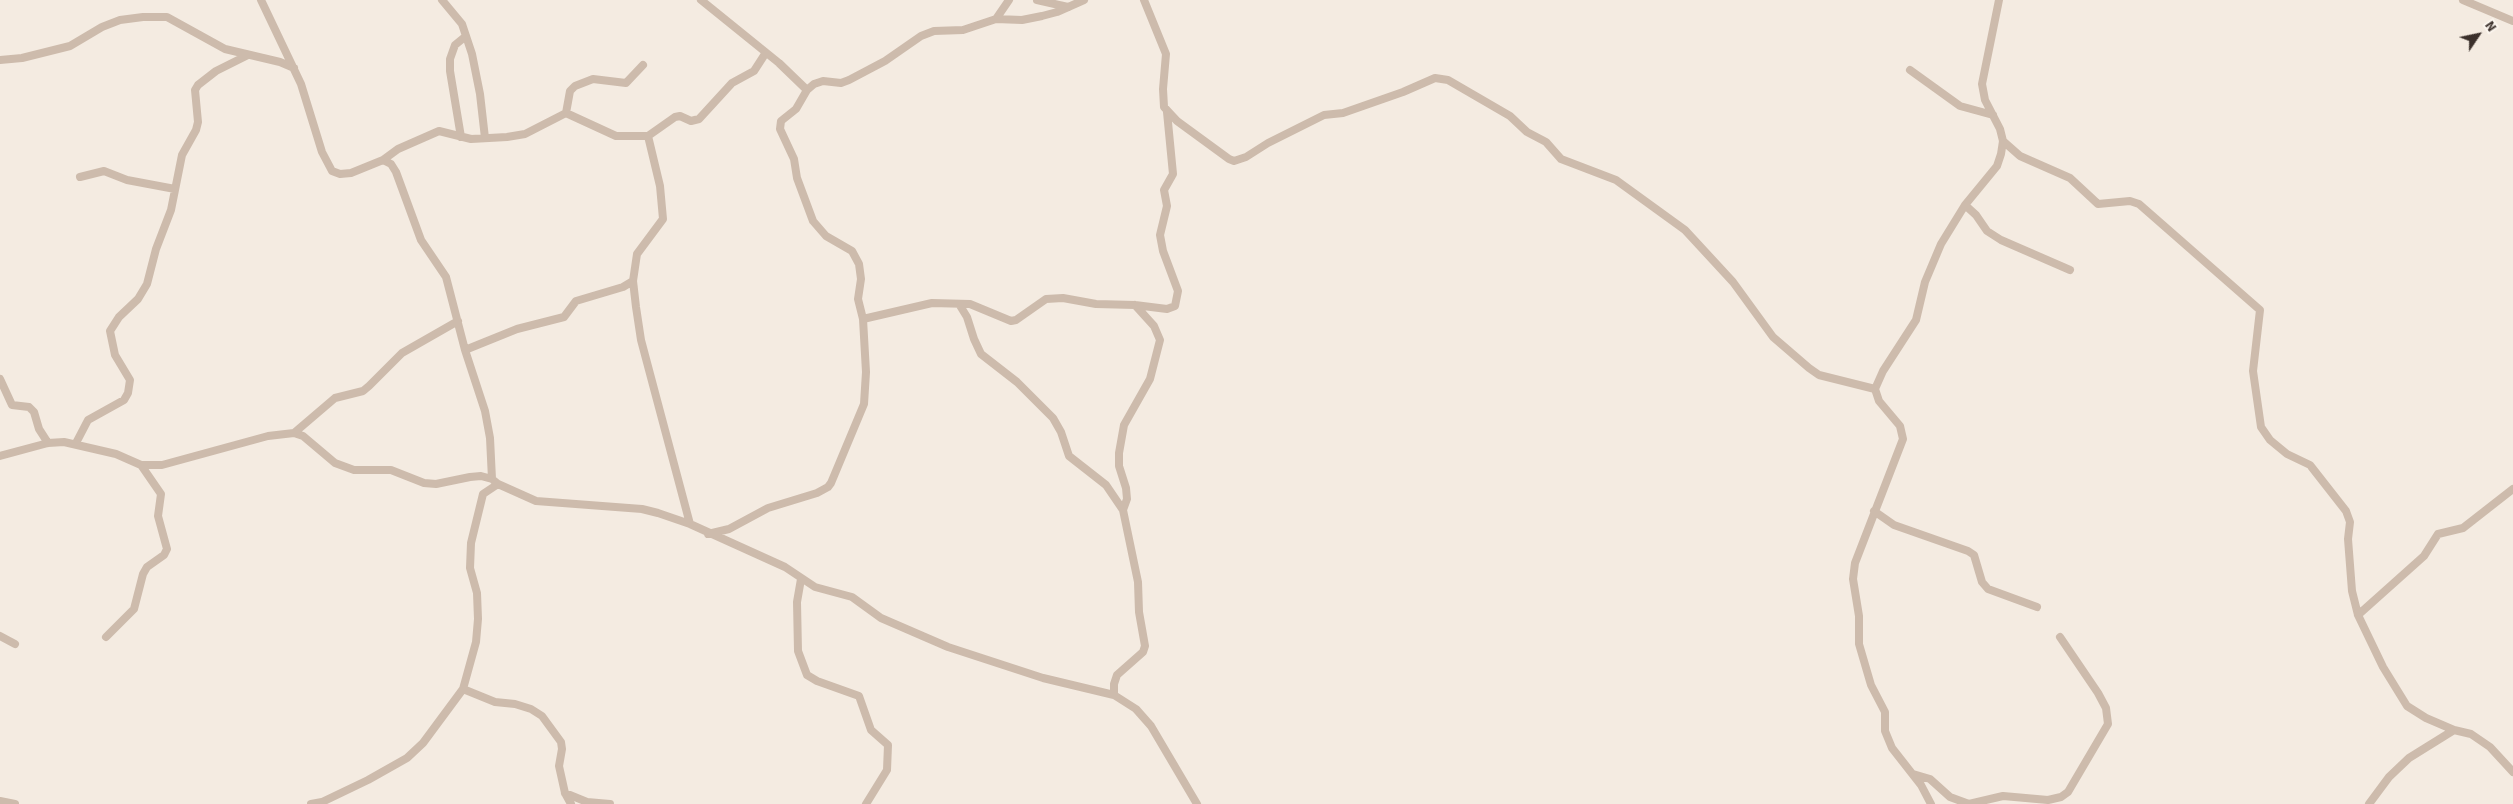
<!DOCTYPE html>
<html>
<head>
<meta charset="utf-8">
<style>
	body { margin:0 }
	#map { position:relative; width:2513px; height:804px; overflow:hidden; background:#f4ebe1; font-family:"Source Sans 3",sans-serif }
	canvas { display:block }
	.north { position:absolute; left:2453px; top:10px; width:50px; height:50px; -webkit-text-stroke:4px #fbf5ee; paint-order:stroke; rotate:56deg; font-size:14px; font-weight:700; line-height:20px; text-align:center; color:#3b302b }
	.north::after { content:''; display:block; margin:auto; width:18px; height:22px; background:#3b302b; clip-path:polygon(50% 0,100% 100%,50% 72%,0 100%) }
</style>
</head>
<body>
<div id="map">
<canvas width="2513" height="804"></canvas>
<div class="north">N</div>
</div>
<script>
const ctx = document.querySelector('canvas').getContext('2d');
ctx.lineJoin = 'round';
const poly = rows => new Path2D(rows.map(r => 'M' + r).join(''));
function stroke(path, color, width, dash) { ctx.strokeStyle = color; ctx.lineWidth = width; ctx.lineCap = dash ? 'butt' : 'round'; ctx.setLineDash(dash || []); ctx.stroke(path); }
const street = poly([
	[261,0,301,84,322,152,332,171,340,174,351,173,383,160,391,164,396,172,421,240,446,277,465,350,485,411,490,438,492,479,498,484,536,501,642,509,658,513,690,524,785,567,815,587,852,597,881,618,948,647,1043,678,1114,695,1136,709,1151,726,1197,804],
	[442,0,462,24,472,54,480,94,485,138],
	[701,0,779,63,807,90],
	[1037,0,1068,7],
	[1144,0,1166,54,1163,89,1164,107,1177,121,1229,159,1234,161,1246,157,1268,143,1324,115,1343,113,1403,92,1435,78,1448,80,1510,116,1527,132,1546,142,1561,159,1616,180,1685,230,1733,282,1773,337,1809,368,1819,375,1875,389],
	[2463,0,2513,21],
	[996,19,1009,0],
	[0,60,22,58,70,46,102,27,120,20,143,17,167,17,225,49,280,62,294,68],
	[1910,70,1960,106,1993,115],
	[566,113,570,91,575,86,593,79,626,83,643,65],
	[648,136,660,186,663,219,637,254,633,281,636,307,641,340,690,524],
	[461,137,450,71,450,59,455,45,466,36],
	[2003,141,2020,156,2070,178,2098,204,2130,201,2139,204,2260,310,2253,371,2261,427,2270,440,2287,454,2310,465,2346,511,2350,522,2348,539,2352,591,2358,615,2383,667,2407,706,2426,718,2454,730],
	[383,160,398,149,439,131,471,139,507,137,525,134,566,113,616,136,648,136,675,117,680,116,691,121,699,119,732,83,754,71,765,54],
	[80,177,104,171,127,180,175,189],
	[1965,205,1976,215,1987,231,2001,240,2070,270],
	[959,304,967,317,974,339,981,354,1017,382,1053,418,1061,432,1069,456,1106,485,1123,510,1138,582,1139,612,1145,646,1143,652,1117,675,1114,684,1114,695],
	[863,319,932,303,970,304,1011,321,1016,320,1046,299,1063,298,1096,304,1135,305,1167,309,1175,306,1178,291,1163,251,1160,235,1167,206,1164,190,1173,174,1167,112],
	[465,350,517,329,564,317,576,301,623,287,633,281],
	[0,379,12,405,29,407,34,412,39,429,48,443],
	[294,433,335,398,363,391,369,386,402,353,458,321],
	[76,443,88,420,124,400,128,393,130,380,115,355,110,331,119,317,138,299,147,284,156,249,171,210,182,155,196,130,198,122,195,90,198,85,216,71,248,55],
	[0,456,48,443,64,442,116,454,141,465,162,465,268,436,294,433,303,436,335,463,354,470,391,470,424,483,436,484,470,477,481,476,492,479],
	[1123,510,1127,499,1126,488,1119,466,1119,453,1124,425,1150,379,1160,340,1154,326,1135,305],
	[1874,511,1894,525,1968,551,1974,555,1982,582,1988,589,2037,607],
	[708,534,729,529,768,508,817,493,828,487,831,483,864,404,866,372,863,319,858,299,861,279,859,264,852,251,826,236,813,221,797,178,794,159,780,129,781,121,796,109,807,90,814,84,823,81,841,83,849,80,885,61,921,36,934,31,963,30,996,19,1022,20,1042,16,1057,12,1084,0],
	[801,579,797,602,798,651,807,675,817,681,859,696,871,730,888,745,887,770,866,804],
	[2358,615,2424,556,2438,534,2463,528,2513,489],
	[0,636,15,644],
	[106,637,134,609,143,574,147,567,164,555,167,549,158,516,161,494,141,465],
	[463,689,495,702,515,704,531,709,542,716,561,742,562,749,559,766,565,793,571,804],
	[1913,774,1930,779,1950,797,1969,804,2003,796,2048,800,2061,797,2068,792,2108,724,2106,708,2098,693,2060,637],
	[565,793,587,802,610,804],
	[0,801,15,804],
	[311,804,322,802,368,780,407,758,423,743,463,689,476,642,478,619,477,593,470,568,471,543,483,494,498,484],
	[1931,804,1921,785,1892,748,1885,731,1885,712,1871,685,1859,644,1859,616,1853,579,1855,563,1903,439,1900,426,1879,401,1875,389,1883,371,1916,320,1925,282,1941,244,1965,205,1997,166,2001,154,2003,141,2000,129,1985,100,1982,84,1999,0],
	[2369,804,2389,777,2409,758,2454,730,2471,734,2490,747,2513,772]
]);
stroke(street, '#cdbbac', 8);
</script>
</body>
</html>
